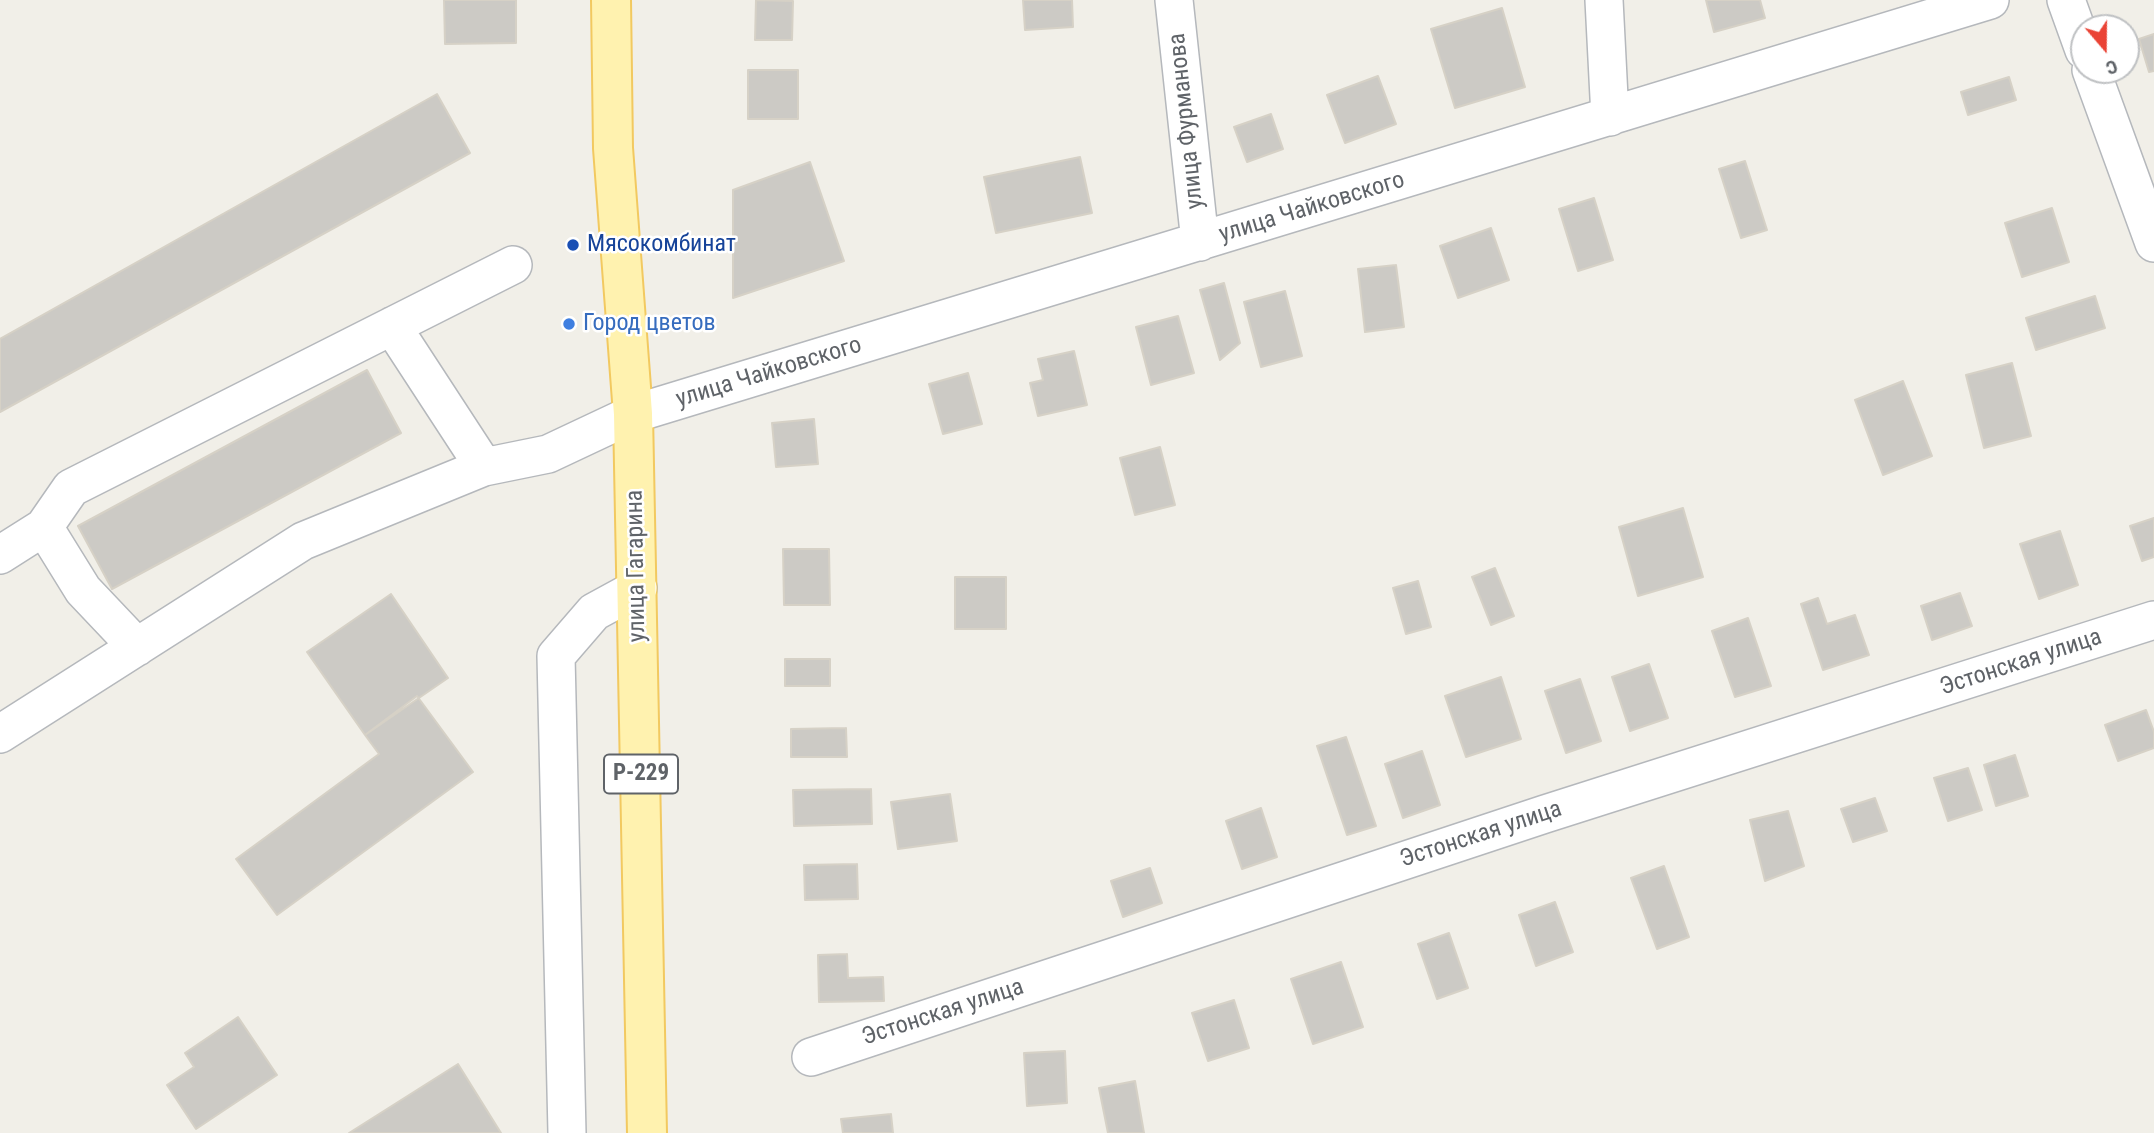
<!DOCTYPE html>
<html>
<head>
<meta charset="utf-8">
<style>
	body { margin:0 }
	#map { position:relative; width:2154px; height:1133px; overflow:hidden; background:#f1efe8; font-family:"Roboto Condensed",sans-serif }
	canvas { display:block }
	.north { position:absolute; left:2070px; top:14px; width:70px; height:70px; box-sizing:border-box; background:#fff; border:2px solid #bfc1c3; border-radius:50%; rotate:160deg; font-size:19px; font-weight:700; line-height:28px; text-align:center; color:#5f6368 }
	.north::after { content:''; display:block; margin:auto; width:24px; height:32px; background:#ea4335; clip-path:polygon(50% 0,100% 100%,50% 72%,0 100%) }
</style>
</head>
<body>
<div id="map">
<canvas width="2154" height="1133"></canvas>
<div class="north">С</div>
</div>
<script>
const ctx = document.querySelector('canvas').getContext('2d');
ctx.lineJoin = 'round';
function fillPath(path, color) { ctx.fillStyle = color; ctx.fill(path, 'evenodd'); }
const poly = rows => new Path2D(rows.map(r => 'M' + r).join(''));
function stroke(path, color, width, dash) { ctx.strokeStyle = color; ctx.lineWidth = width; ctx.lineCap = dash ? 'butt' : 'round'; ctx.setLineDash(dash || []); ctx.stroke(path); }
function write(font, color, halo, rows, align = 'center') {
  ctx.font = font + ' "Roboto Condensed",sans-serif'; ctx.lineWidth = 5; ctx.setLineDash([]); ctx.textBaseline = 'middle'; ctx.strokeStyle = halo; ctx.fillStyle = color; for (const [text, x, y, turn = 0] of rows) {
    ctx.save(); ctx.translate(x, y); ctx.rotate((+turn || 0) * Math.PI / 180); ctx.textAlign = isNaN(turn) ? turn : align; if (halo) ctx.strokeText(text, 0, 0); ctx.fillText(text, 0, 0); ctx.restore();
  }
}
const building = poly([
	[444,0,516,0,516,43,445,44,444,0],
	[756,0,793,1,792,40,755,40,756,0],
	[1023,0,1072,0,1073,27,1025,30,1023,0],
	[1706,0,1760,0,1765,18,1714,32,1706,0],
	[1502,8,1525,87,1455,108,1431,29,1502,8],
	[2154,34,2154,71,2149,72,2139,39,2154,34],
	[748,70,798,70,798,119,748,119,748,70],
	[1378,76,1396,124,1345,143,1327,95,1378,76],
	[2009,77,2016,100,1968,115,1961,92,2009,77],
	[437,94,470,153,0,412,0,339,437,94],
	[1271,114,1283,149,1247,162,1234,127,1271,114],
	[1080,157,1092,213,996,233,984,177,1080,157],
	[1745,161,1767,230,1741,238,1719,169,1745,161],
	[810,162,844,261,733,298,733,190,810,162],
	[1594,198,1613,260,1578,271,1559,209,1594,198],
	[2052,208,2069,262,2022,277,2005,223,2052,208],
	[1491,228,1509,280,1458,298,1440,246,1491,228],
	[1396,265,1404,327,1365,332,1358,269,1396,265],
	[1224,283,1240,343,1220,360,1200,290,1224,283],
	[1285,291,1302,356,1261,367,1244,302,1285,291],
	[2095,296,2105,328,2036,350,2026,318,2095,296],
	[1178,316,1194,373,1151,385,1136,327,1178,316],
	[1074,351,1087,405,1038,416,1030,383,1043,380,1038,359,1074,351],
	[2012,363,2031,436,1984,448,1966,375,2012,363],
	[367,370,401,433,112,589,78,526,367,370],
	[968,373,982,424,943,434,929,384,968,373],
	[1903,381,1932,456,1883,475,1855,400,1903,381],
	[814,419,818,464,776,467,772,423,814,419],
	[1160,447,1175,505,1135,515,1120,458,1160,447],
	[1683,508,1703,577,1638,596,1619,527,1683,508],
	[2154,518,2154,557,2142,561,2130,526,2154,518],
	[2060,531,2078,585,2039,599,2020,544,2060,531],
	[783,549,829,549,830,605,784,605,783,549],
	[1495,568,1514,616,1491,625,1472,577,1495,568],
	[955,577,1006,577,1006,629,955,629,955,577],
	[1418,581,1431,627,1406,634,1393,588,1418,581],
	[1960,593,1972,626,1932,640,1921,606,1960,593],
	[391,594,448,678,365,735,307,652,391,594],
	[1818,598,1827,624,1855,615,1869,655,1823,670,1801,604,1818,598],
	[1748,618,1771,686,1735,697,1712,631,1748,618],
	[785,659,830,659,830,686,785,686,785,659],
	[1649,664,1668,718,1630,731,1612,677,1649,664],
	[1501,677,1521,739,1466,757,1445,696,1501,677],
	[1580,679,1601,741,1566,753,1545,691,1580,679],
	[417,696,473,772,277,915,236,859,379,754,365,735,417,696],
	[2146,710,2154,732,2154,748,2118,761,2105,725,2146,710],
	[846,728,847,757,791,757,791,729,846,728],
	[1346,737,1376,826,1347,835,1317,746,1346,737],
	[1422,751,1440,805,1403,818,1385,764,1422,751],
	[2015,755,2028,796,1996,806,1984,765,2015,755],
	[1968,768,1982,810,1948,821,1934,778,1968,768],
	[871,789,872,824,794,826,793,790,871,789],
	[950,794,957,841,898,849,891,802,950,794],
	[1875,798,1887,831,1853,842,1841,809,1875,798],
	[1261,808,1277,857,1242,869,1226,821,1261,808],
	[1788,811,1804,866,1765,881,1750,820,1788,811],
	[857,864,858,899,805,900,804,865,857,864],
	[1664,866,1689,937,1657,949,1631,878,1664,866],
	[1150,868,1162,903,1123,917,1111,881,1150,868],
	[1555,902,1573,952,1536,966,1519,915,1555,902],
	[1449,933,1468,988,1437,999,1418,944,1449,933],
	[847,954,848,978,883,977,884,1001,819,1002,818,955,847,954],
	[1341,962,1363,1027,1313,1044,1291,979,1341,962],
	[1234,1000,1249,1048,1208,1061,1192,1013,1234,1000],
	[238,1017,277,1075,196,1129,167,1085,194,1067,185,1053,238,1017],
	[1065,1051,1067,1103,1027,1106,1024,1053,1065,1051],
	[458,1064,501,1133,349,1133,458,1064],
	[1135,1081,1144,1133,1108,1133,1099,1088,1135,1081],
	[891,1114,893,1133,843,1133,841,1119,891,1114]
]);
const minor = poly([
	[1174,0,1200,242],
	[1604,0,1610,117],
	[2066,0,2084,50],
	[2091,70,2154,243],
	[392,326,484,467],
	[44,527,71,488,513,265],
	[0,555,44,527,83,590,137,647],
	[0,734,303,541,484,467,548,454,633,414,1990,0],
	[811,1057,1545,814,2154,620],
	[567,1133,556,656,594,612,638,588]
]);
const major = poly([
	[611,0,613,148,633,414,647,1133]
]);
const markers = [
	[573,245,7,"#1a4fb4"],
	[569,324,7,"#3f7fe0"]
];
const shields = [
	[641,774,74]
];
const shieldNames = [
	["Р-229",641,774]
];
const streetNames = [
	["улица Фурманова",1187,121,-96],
	["улица Чайковского",1312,208,-17],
	["улица Чайковского",769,373,-17],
	["улица Гагарина",637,566,-91],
	["Эстонская улица",2021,663,-18],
	["Эстонская улица",1481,835,-18],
	["Эстонская улица",943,1013,-18]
];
const transitNames = [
	["Мясокомбинат",587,245]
];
const shopNames = [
	["Город цветов",583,324]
];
fillPath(building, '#cccac5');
stroke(building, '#d6d1c6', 2);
stroke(minor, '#b5b8bc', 40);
stroke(major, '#f2c960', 42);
stroke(minor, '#fff', 37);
stroke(major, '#fff2af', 38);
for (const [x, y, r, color] of markers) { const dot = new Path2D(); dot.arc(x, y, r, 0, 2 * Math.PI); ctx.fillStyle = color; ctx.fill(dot); stroke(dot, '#fff', 2.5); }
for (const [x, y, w] of shields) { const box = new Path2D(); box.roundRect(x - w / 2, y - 19.5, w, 39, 5); ctx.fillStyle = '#fff'; ctx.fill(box); stroke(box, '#5f6368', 2); }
write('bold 23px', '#5f6368', null, shieldNames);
write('24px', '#5f6368', '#fff', streetNames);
write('24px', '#164399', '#fff', transitNames, 'left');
write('24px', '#366cbe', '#fff', shopNames, 'left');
</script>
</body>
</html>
